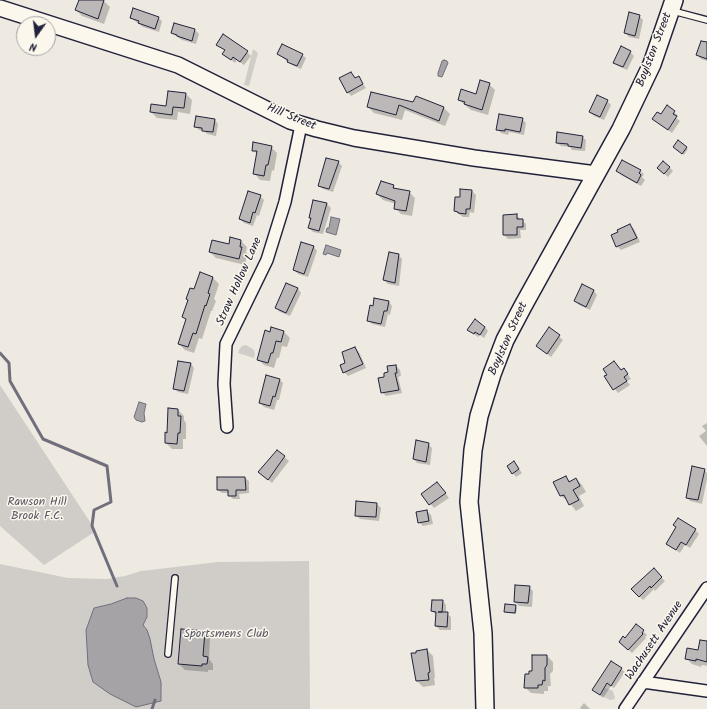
<!DOCTYPE html>
<html>
<head>
<meta charset="utf-8">
<style>
	body { margin:0 }
	#map { position:relative; width:707px; height:709px; overflow:hidden; background:#eeeae2; font-family:Kalam,sans-serif }
	canvas { display:block }
	.north { position:absolute; left:16px; top:16px; width:40px; height:40px; box-sizing:border-box; background:#fbf7ec; border:1px solid #a4a2a5; border-radius:50%; rotate:194deg; font-size:11px; font-weight:700; line-height:16px; text-align:center; color:#22223b }
	.north::after { content:''; display:block; margin:auto; width:14px; height:18px; background:#22223b; clip-path:polygon(50% 0,100% 100%,50% 72%,0 100%) }
</style>
</head>
<body>
<div id="map">
<canvas width="707" height="709"></canvas>
<div class="north">N</div>
</div>
<script>
const ctx = document.querySelector('canvas').getContext('2d');
ctx.lineJoin = 'round';
function fillPath(path, color) { ctx.fillStyle = color; ctx.fill(path, 'evenodd'); }
const poly = rows => new Path2D(rows.map(r => 'M' + r).join(''));
function stroke(path, color, width, dash) { ctx.strokeStyle = color; ctx.lineWidth = width; ctx.lineCap = dash ? 'butt' : 'round'; ctx.setLineDash(dash || []); ctx.stroke(path); }
function write(font, color, halo, rows, align = 'center') {
  ctx.font = font + ' Kalam,sans-serif'; ctx.lineWidth = 3; ctx.setLineDash([]); ctx.textBaseline = 'middle'; ctx.strokeStyle = halo; ctx.fillStyle = color; for (const [text, x, y, turn = 0] of rows) {
    ctx.save(); ctx.translate(x, y); ctx.rotate((+turn || 0) * Math.PI / 180); ctx.textAlign = isNaN(turn) ? turn : align; if (halo) ctx.strokeText(text, 0, 0); ctx.fillText(text, 0, 0); ctx.restore();
  }
}
const green = poly([
	[253,49,258,53,249,86,244,85],
	[246,345,253,349,255,353,254,358,238,353,239,350,242,346],
	[0,385,96,531,44,565,0,526],
	[309,561,310,709,0,709,0,564,68,578,107,579,125,576,141,571,218,562],
	[606,688,613,691,615,699,610,700,600,695,603,689]
]);
const water = poly([
	[444,60,447,61,448,63,442,77,438,76,438,73,442,61,444,60],
	[331,217,340,219,336,235,326,232,327,228,329,228,331,217],
	[326,245,341,250,339,257,327,253,326,255,323,254,326,245],
	[139,402,146,404,144,413,145,421,142,422,136,420,134,417,139,402],
	[127,598,136,598,143,601,147,608,147,617,143,625,147,630,150,639,154,659,161,682,161,701,136,707,110,694,93,682,88,665,86,630,94,608,111,604,127,598]
]);
const shadow = poly([
	[80,0,104,1,110,7,104,24,82,16,76,10],
	[639,16,643,20,639,39,629,37,625,33],
	[131,18,158,18,162,21,159,32,143,27],
	[175,24,195,30,199,34,196,44,182,40,176,36,172,33],
	[707,44,707,61,701,59,697,55],
	[218,45,247,52,251,56,244,65,237,60,235,63,223,54,225,51],
	[630,52,634,56,627,70,618,66,614,62],
	[278,54,302,55,306,58,301,69,292,65],
	[351,73,356,78,358,77,366,88,351,96,348,92],
	[489,84,495,90,488,115,471,110,459,100,477,95],
	[186,94,192,100,190,114,178,112,177,120,157,118,151,112,167,107],
	[607,101,611,105,604,120,594,116,590,112],
	[414,103,444,108,450,114,445,126,405,110,402,120,374,113,368,107],
	[674,112,678,116,676,118,680,121,672,133,653,119],
	[522,119,526,123,524,135,509,132,508,135,501,133,497,129],
	[215,120,218,124,216,136,207,134,204,131,199,130,195,126],
	[582,137,586,140,585,151,572,150,570,147,561,146,557,143],
	[678,142,688,149,684,155,676,149],
	[271,147,277,153,274,171,272,170,270,181,260,180,254,173,257,154,253,150],
	[338,162,342,166,333,192,323,189,319,186],
	[669,167,673,171,668,177,662,172],
	[618,171,640,171,644,174,642,177,645,180,641,186,621,175],
	[393,186,397,190,409,192,415,198,412,216,401,214,395,208,396,204,383,200,377,194],
	[461,190,472,191,476,195,474,213,470,212,469,217,463,217,455,211,461,199],
	[260,196,264,200,259,216,257,215,253,226,244,223,240,219],
	[327,204,331,208,323,234,313,232,309,228,312,219,310,217],
	[516,215,526,224,526,230,520,230,521,238,508,239,504,235],
	[630,225,634,229,640,242,621,250,617,246],
	[231,238,241,241,247,247,246,252,247,254,245,265,216,258,210,252,229,245],
	[302,244,314,247,317,251,308,277,298,274,294,270],
	[398,255,402,259,399,286,388,284,384,280],
	[201,273,213,278,219,284,214,299,216,301,212,311,211,311,202,339,199,338,194,353,185,350,179,344,187,320,184,317],
	[287,284,298,289,301,293,290,316,280,312,276,308],
	[594,291,597,295,590,310,579,305,575,301],
	[389,302,392,306,390,315,388,314,385,327,372,324,368,320],
	[485,327,488,331,484,338,480,335,478,337,468,330],
	[549,328,563,340,551,357,541,349],
	[284,332,290,338,287,347,282,346,279,358,277,358,274,368,264,365,258,359,271,333],
	[355,348,359,352,366,368,348,376,344,372,346,364],
	[614,362,621,371,627,373,631,379,627,381,630,385,618,393,606,377,608,375],
	[191,364,194,368,188,394,178,392,174,388],
	[396,366,400,370,401,376,398,377,402,393,386,396,382,392,385,377],
	[279,379,283,383,279,400,277,400,274,410,264,407,260,403],
	[178,410,184,416,184,420,186,423,186,439,183,439,183,449,172,449,166,443,168,434],
	[707,423,707,446,699,436,706,431,702,426],
	[428,444,432,448,430,465,417,463,414,459],
	[277,451,289,461,272,483,259,472],
	[514,462,522,473,516,477,513,473],
	[704,470,707,473,707,479,702,504,690,501,687,497],
	[565,477,571,482,576,479,582,485,586,492,579,496,584,506,576,511,568,501,561,496,554,483],
	[218,478,245,478,249,481,249,493,239,494,240,499,233,499,229,495,229,493,222,493,218,490],
	[441,487,449,498,434,508,422,494],
	[377,504,381,508,379,521,360,519,356,515],
	[427,511,431,515,433,524,423,526,419,522],
	[695,530,699,534,690,548,685,545,680,553,667,544],
	[654,570,665,581,655,591,654,589,643,600,632,589],
	[529,587,533,591,532,607,519,606,515,602],
	[443,601,446,605,446,613,451,617,451,630,440,630,436,626,436,615,432,611],
	[515,606,517,608,516,614,507,613,505,611],
	[643,631,647,635,645,637,646,638,632,653,624,646,625,639],
	[204,632,210,638,209,659,213,664,213,670,208,670,208,672,185,670,179,664],
	[707,642,707,666,702,665,701,667,692,664,686,658,699,651],
	[427,650,433,656,435,678,434,678,435,685,423,687,417,681],
	[547,656,553,662,553,671,550,674,551,686,548,686,548,691,544,691,544,694,531,693,525,687,530,675],
	[621,669,625,672,614,688,611,686,603,698,594,690],
	[584,703,590,709,581,709,580,708]
]);
const stream = poly([
	[0,353,9,363,10,381,43,439,107,466,111,502,94,510,92,526,117,586],
	[152,709,155,700]
]);
const building = poly([
	[79,0,104,0,98,19,75,10,79,0],
	[133,8,159,17,155,29,138,23,139,21,130,18,133,8],
	[629,12,640,15,635,36,624,33,629,12],
	[174,23,195,29,192,41,177,36,177,35,171,33,174,23],
	[223,34,248,51,240,62,233,57,231,60,222,54,225,50,216,45,223,34],
	[701,41,707,42,707,59,696,55,701,41],
	[282,44,303,54,297,66,287,62,288,60,277,54,282,44],
	[621,46,631,51,623,67,613,63,621,46],
	[351,72,355,78,359,76,363,84,347,93,339,78,351,72],
	[480,80,490,83,482,110,464,104,465,102,458,100,461,89,476,94,480,80],
	[168,91,186,93,184,108,173,107,172,115,150,112,151,104,166,106,168,91],
	[371,92,413,102,416,96,444,107,439,121,399,105,396,115,367,107,371,92],
	[597,95,608,100,600,117,589,112,597,95],
	[667,105,675,111,673,114,677,116,668,130,652,119,657,112,661,114,667,105],
	[499,114,523,118,520,132,505,129,505,131,496,130,499,114],
	[196,116,215,119,213,132,202,131,202,128,194,127,196,116],
	[557,132,583,136,581,148,568,146,568,144,556,143,557,132],
	[678,140,687,147,682,154,673,147,678,140],
	[253,142,272,146,268,165,266,165,264,176,253,174,257,151,252,151,253,142],
	[326,158,339,161,329,189,318,186,326,158],
	[622,160,641,170,639,173,641,175,637,183,616,171,622,160],
	[663,161,670,167,664,174,657,168,663,161],
	[381,181,394,185,393,188,410,191,406,211,394,209,395,201,376,194,381,181],
	[460,189,472,190,470,209,466,209,466,214,458,213,458,212,454,211,455,197,460,197,460,189],
	[248,191,261,195,255,213,253,212,250,223,239,219,248,191],
	[313,200,327,203,319,231,308,228,311,218,309,218,313,200],
	[517,214,517,219,523,219,523,227,517,227,517,235,503,235,503,215,517,214],
	[630,224,637,238,616,247,611,235,618,232,617,230,630,224],
	[230,237,241,240,240,247,242,247,239,259,209,252,212,240,229,244,230,237],
	[301,242,314,246,304,274,293,270,301,242],
	[389,252,399,254,395,283,383,280,389,252],
	[200,272,213,277,208,293,210,294,206,306,205,305,196,334,193,333,188,347,178,344,186,319,182,317,188,300,186,299,190,288,194,289,200,272],
	[286,283,298,288,286,313,275,308,286,283],
	[582,284,594,290,586,307,574,301,582,284],
	[374,298,389,301,387,311,384,311,381,324,367,321,370,305,373,306,374,298],
	[475,319,485,327,480,335,475,332,474,334,467,330,475,319],
	[271,327,284,331,281,342,276,341,273,353,271,353,268,363,257,360,265,330,270,332,271,327],
	[549,327,560,335,547,354,536,346,549,327],
	[355,347,363,364,343,373,340,365,345,363,342,352,355,347],
	[178,361,191,363,184,391,173,389,178,361],
	[614,361,621,370,624,368,628,374,624,377,627,381,613,390,604,376,607,375,603,369,614,361],
	[396,365,397,373,395,373,399,390,381,393,378,378,384,377,384,373,388,372,387,366,396,365],
	[266,375,280,379,275,397,273,396,270,406,259,403,266,375],
	[168,408,178,409,178,416,181,416,180,433,178,433,177,444,165,443,165,432,167,433,168,408],
	[416,440,429,443,426,462,413,459,416,440],
	[277,450,285,456,268,480,258,472,277,450],
	[514,461,519,469,512,474,507,466,514,461],
	[692,466,705,469,698,500,686,498,692,466],
	[566,476,569,482,576,478,580,486,573,490,579,500,569,505,564,495,560,496,553,482,566,476],
	[217,477,245,477,246,490,236,490,236,496,228,496,228,490,217,490,217,477],
	[437,482,446,493,429,505,421,494,437,482],
	[356,501,377,503,376,517,355,516,356,501],
	[427,510,429,521,418,523,416,512,427,510],
	[678,518,696,529,686,545,681,542,676,550,666,544,676,527,673,525,678,518],
	[654,568,662,577,651,588,650,586,639,597,631,589,654,568],
	[515,585,530,586,528,603,514,602,515,585],
	[432,600,443,600,442,612,438,612,448,612,447,627,435,626,436,612,431,611,432,600],
	[505,604,516,605,515,613,504,612,505,604],
	[636,624,644,630,642,633,643,634,628,650,619,642,623,636,625,638,636,624],
	[181,629,205,631,203,656,208,657,207,664,202,664,202,666,178,664,181,629],
	[700,640,707,641,707,662,696,659,696,661,685,659,687,648,698,650,700,640],
	[427,649,430,672,428,673,429,680,416,681,411,653,416,653,416,651,427,649],
	[532,655,547,655,547,665,545,668,545,681,543,680,542,685,538,685,538,688,524,688,525,674,529,674,529,671,532,671,532,655],
	[611,661,622,668,611,686,607,683,600,695,592,690,611,661]
]);
const lane = poly([
	[673,11,707,20],
	[168,654,175,578]
]);
const street = poly([
	[227,427,224,384,226,344,267,260,285,202,301,125],
	[643,682,707,691],
	[625,709,707,588]
]);
const secondary = poly([
	[0,8,178,65,290,121,317,129,354,138,474,158,596,174]
]);
const primary = poly([
	[485,709,483,633,469,502,473,450,479,416,492,374,505,340,523,306,621,129,652,64,674,0]
]);
const streetNames = [
	["Boylston Street",655,50,-69],
	["Hill Street",291,118,22],
	["Straw Hollow Lane",240,282,-66],
	["Boylston Street",509,339,-66],
	["Wachusett Avenue",655,641,-56]
];
const parkNames = [
	["Rawson Hill",37,503],
	["Brook F.C.",37,517],
	["Sportsmens Club",226,635]
];
fillPath(green, '#d0cdc9');
fillPath(water, '#a6a3a7');
stroke(water, '#716f7c', 1);
fillPath(shadow, '#0003');
stroke(stream, '#716f7c', 3);
fillPath(building, '#bcb8b8');
stroke(building, '#22223b', 1);
stroke(lane, '#22223b', 8);
stroke(street, '#22223b', 14);
stroke(secondary, '#22223b', 18);
stroke(primary, '#22223b', 20);
stroke(lane, '#fbf7ec', 5.5);
stroke(street, '#fbf7ec', 11);
stroke(secondary, '#fbf7ec', 15);
stroke(primary, '#fbf7ec', 17);
write('12px', '#22223b', '#fbf7ec', streetNames);
write('12px', '#565566', '#fbf7ec', parkNames);
</script>
</body>
</html>
